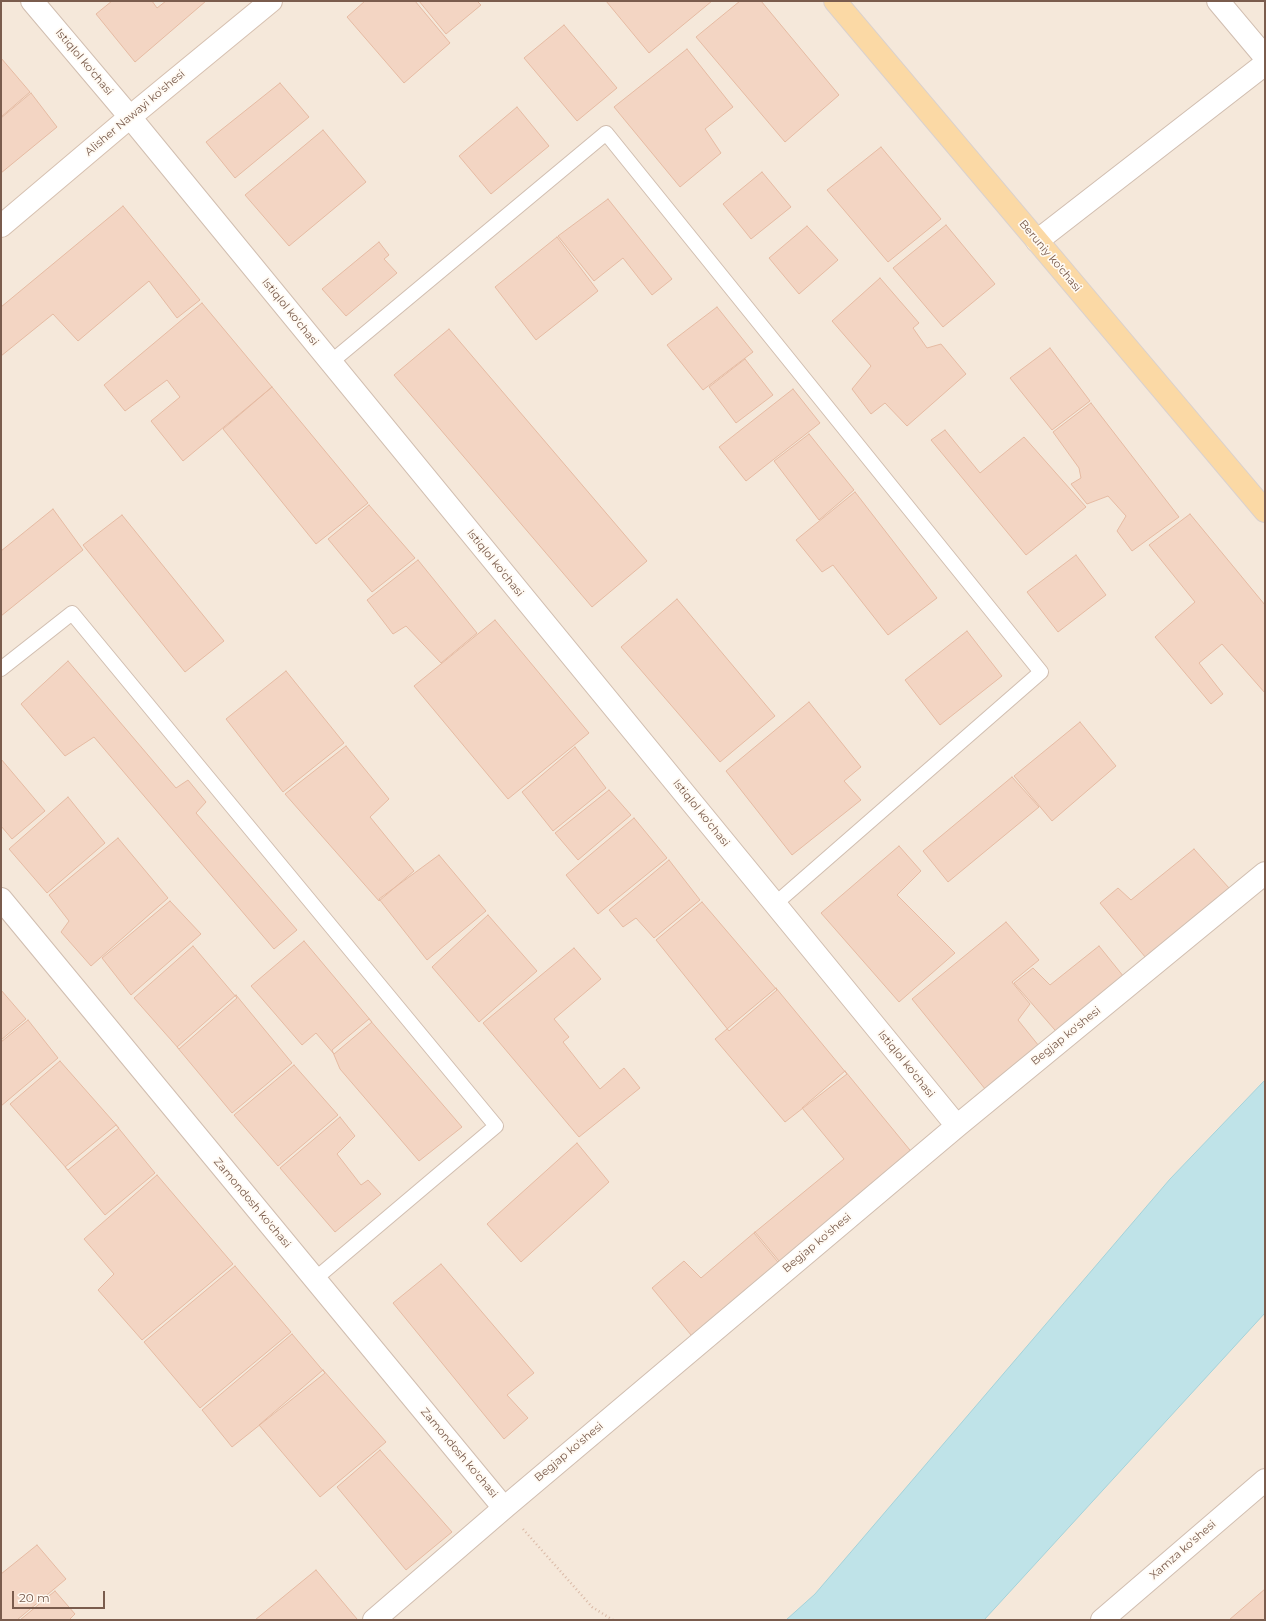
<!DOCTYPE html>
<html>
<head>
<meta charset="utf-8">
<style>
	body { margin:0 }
	#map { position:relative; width:1266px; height:1621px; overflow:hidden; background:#fdf6ec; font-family:Montserrat,sans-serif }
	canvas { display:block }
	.frame { position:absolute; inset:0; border:2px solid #7a5c4d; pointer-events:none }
	.scale { position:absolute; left:12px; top:1591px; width:93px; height:18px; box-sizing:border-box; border:2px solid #7a5c4d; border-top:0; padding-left:5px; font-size:12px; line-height:14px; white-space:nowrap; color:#7a5c4d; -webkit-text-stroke:3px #fffaf3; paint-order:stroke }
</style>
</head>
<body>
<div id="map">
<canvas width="1266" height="1621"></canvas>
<div class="frame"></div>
<div class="scale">20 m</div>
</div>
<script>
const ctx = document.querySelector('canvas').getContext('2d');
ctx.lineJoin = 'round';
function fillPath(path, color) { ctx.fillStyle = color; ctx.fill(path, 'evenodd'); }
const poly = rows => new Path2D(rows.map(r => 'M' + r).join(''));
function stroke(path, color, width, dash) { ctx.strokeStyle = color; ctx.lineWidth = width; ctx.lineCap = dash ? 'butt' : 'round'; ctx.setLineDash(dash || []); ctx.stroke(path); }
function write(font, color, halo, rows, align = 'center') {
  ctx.font = font + ' Montserrat,sans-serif'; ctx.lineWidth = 3.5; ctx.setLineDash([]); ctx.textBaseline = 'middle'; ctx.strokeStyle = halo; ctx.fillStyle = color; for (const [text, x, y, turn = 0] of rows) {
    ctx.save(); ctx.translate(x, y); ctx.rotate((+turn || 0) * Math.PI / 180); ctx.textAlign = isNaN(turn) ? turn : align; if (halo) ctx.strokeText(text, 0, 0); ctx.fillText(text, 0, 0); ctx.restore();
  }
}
const residential = poly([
	[1,1,1265,1,1265,1620,1,1620]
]);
const water = poly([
	[1265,1080,1265,1313,984,1620,786,1620,815,1594,1170,1179,1265,1080]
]);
const building = poly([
	[112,1,152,1,157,8,166,1,206,1,135,62,96,14,112,1],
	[365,1,415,1,450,43,404,83,347,17,365,1],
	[419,1,477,1,481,5,446,34,419,1],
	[606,1,712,1,649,53,606,1],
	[740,1,761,1,839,95,785,142,696,37,740,1],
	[564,25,617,88,577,121,524,58,564,25],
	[687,49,733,107,705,129,721,153,680,187,614,107,687,49],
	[1,58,30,92,1,117,1,58],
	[280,83,309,117,235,178,206,142,280,83],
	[31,93,57,127,1,173,1,118,31,93],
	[517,107,549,146,491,194,459,156,517,107],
	[323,130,366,182,289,246,245,195,323,130],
	[881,147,941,219,888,262,827,190,881,147],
	[762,172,791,207,751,239,723,204,762,172],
	[608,199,672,279,652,295,623,258,594,281,558,236,608,199],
	[123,206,200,300,177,318,149,281,78,341,53,314,1,356,1,307,123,206],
	[946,225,995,284,943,327,893,268,946,225],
	[807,226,838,260,799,294,769,258,807,226],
	[557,237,598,291,536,340,495,287,557,237],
	[379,242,389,255,384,259,397,273,346,316,322,289,379,242],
	[880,278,919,323,913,328,927,348,941,344,966,374,907,426,885,403,871,414,852,389,871,366,832,321,880,278],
	[202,303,272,387,183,461,151,421,180,397,167,380,125,411,104,385,202,303],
	[717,307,753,352,703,390,667,345,717,307],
	[449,329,647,561,592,607,394,375,449,329],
	[1050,348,1090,401,1052,430,1010,378,1050,348],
	[745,359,773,395,736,423,709,387,745,359],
	[272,387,368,503,316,544,223,429,272,387],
	[793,389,820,423,746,481,719,447,793,389],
	[1091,403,1179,517,1132,551,1117,531,1126,516,1108,496,1087,504,1071,484,1081,478,1079,468,1053,432,1091,403],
	[945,430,980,473,1024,437,1086,507,1026,555,931,440,945,430],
	[809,434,854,490,819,520,774,461,809,434],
	[855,492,937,598,888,635,833,565,822,572,796,540,855,492],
	[369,505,415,558,372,592,328,539,369,505],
	[53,509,83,550,1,616,1,551,53,509],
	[1190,514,1265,605,1265,693,1222,644,1199,663,1223,694,1211,704,1155,637,1195,602,1149,545,1190,514],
	[122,515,224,641,185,672,83,545,122,515],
	[1076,555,1106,595,1058,632,1027,592,1076,555],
	[418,560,477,633,441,663,406,626,393,634,367,600,418,560],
	[677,599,775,716,720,762,621,647,677,599],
	[495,620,589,733,508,799,414,686,495,620],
	[967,631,1002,676,940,725,905,680,967,631],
	[68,661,176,788,188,780,206,802,196,813,297,930,274,949,94,737,65,756,21,704,68,661],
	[286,671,344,743,283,792,226,719,286,671],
	[809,702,861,767,844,781,861,800,792,855,726,771,809,702],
	[1080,722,1116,766,1052,821,1014,776,1080,722],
	[346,746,389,799,370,817,414,871,379,901,285,794,346,746],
	[575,747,606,788,553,831,522,792,575,747],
	[1,759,45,811,12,839,1,826,1,759],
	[1012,777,1039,807,948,882,923,851,1012,777],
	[609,790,631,815,578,860,555,833,609,790],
	[68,797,105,843,47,893,9,849,68,797],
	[634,818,667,858,598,914,566,875,634,818],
	[118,838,168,898,91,966,61,932,69,921,49,895,118,838],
	[899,846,921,871,897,895,955,953,899,1002,821,913,899,846],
	[1194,849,1229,888,1146,958,1100,903,1118,888,1131,900,1194,849],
	[439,855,486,911,427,960,379,899,439,855],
	[669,860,700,900,654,938,636,918,623,927,609,910,669,860],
	[170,901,201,934,131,995,102,958,170,901],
	[702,902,777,990,729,1031,656,940,702,902],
	[488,915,537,971,479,1022,432,967,488,915],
	[1006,922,1039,960,1012,982,1030,1004,1018,1020,1043,1051,990,1095,912,999,1006,922],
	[304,941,372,1022,334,1054,316,1033,302,1045,251,986,304,941],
	[193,946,237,998,179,1049,134,998,193,946],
	[1099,946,1128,982,1061,1037,1014,983,1033,968,1050,985,1099,946],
	[574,948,601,979,554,1019,569,1037,563,1042,600,1089,624,1068,640,1088,579,1137,483,1023,574,948],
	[776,988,847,1074,785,1122,715,1039,776,988],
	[1,990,26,1019,1,1040,1,990],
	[236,995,292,1063,232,1113,177,1047,236,995],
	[369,1019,462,1127,419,1161,340,1069,332,1050,369,1019],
	[28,1020,58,1058,1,1106,1,1042,28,1020],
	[60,1061,119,1128,68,1170,10,1104,60,1061],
	[294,1065,338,1115,278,1166,234,1115,294,1065],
	[845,1071,914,1155,782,1267,754,1233,844,1159,802,1108,845,1071],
	[340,1117,355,1136,337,1154,361,1185,368,1180,381,1194,335,1232,280,1168,340,1117],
	[116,1125,155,1173,105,1215,65,1167,116,1125],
	[577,1143,609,1182,521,1262,487,1224,577,1143],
	[157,1175,233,1264,142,1340,98,1290,114,1274,84,1239,157,1175],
	[755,1232,784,1267,696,1341,652,1288,684,1261,701,1278,755,1232],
	[441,1264,534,1373,507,1395,528,1418,504,1439,393,1303,441,1264],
	[235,1266,291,1332,200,1408,144,1342,235,1266],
	[292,1334,325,1373,232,1447,202,1410,292,1334],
	[323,1370,386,1442,320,1497,259,1425,323,1370],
	[380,1450,452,1532,406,1570,337,1487,380,1450],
	[37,1545,66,1579,17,1620,1,1620,1,1574,37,1545],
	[316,1570,357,1619,355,1620,255,1620,316,1570],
	[1265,1589,1265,1620,1229,1620,1265,1589],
	[55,1591,75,1614,69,1620,20,1620,55,1591]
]);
const path = poly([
	[523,1529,592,1607,613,1620]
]);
const lane = poly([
	[331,362,606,133,1041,672,775,904],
	[1,669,72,613,496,1126,315,1279]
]);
const street = poly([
	[32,1,130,117,957,1126],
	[1218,1,1265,57],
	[1037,241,1265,64],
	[1,899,504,1508],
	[374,1620,504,1508,957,1126,1265,873],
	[1102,1620,1265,1480]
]);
const secondary = poly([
	[1,226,130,117,271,1]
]);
const primary = poly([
	[835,1,1265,511]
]);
const streetNames = [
	["Istiqlol ko'chasi",84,62,50],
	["Alisher Nawayi ko'shesi",135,113,-40],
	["Beruniy ko'chasi",1050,256,50],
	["Istiqlol ko'chasi",290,312,51],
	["Istiqlol ko'chasi",495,563,51],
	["Istiqlol ko'chasi",701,813,51],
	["Begjap ko'shesi",1066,1036,-39],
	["Istiqlol ko'chasi",906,1064,51],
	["Zamondosh ko'chasi",252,1203,50],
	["Begjap ko'shesi",817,1243,-40],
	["Begjap ko'shesi",569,1452,-40],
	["Zamondosh ko'chasi",459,1453,50],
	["Xamza ko'shesi",1183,1550,-41]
];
fillPath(residential, '#f5e8da');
fillPath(water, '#bfe3e8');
stroke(water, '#a5d3da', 1);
fillPath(building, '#f3d5c3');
stroke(building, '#e6bba3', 1);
stroke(lane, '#d1beb0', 16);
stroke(street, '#d1beb0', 24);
stroke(secondary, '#d6c0b0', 24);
stroke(primary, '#dad1cd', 24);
stroke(path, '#d9b8a5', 2.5, [1, 3]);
stroke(lane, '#fff', 14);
stroke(street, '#fff', 22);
stroke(secondary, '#fff', 22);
stroke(primary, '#fbd9a5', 22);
write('11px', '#7a5c4d', '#fffaf3', streetNames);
</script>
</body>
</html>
